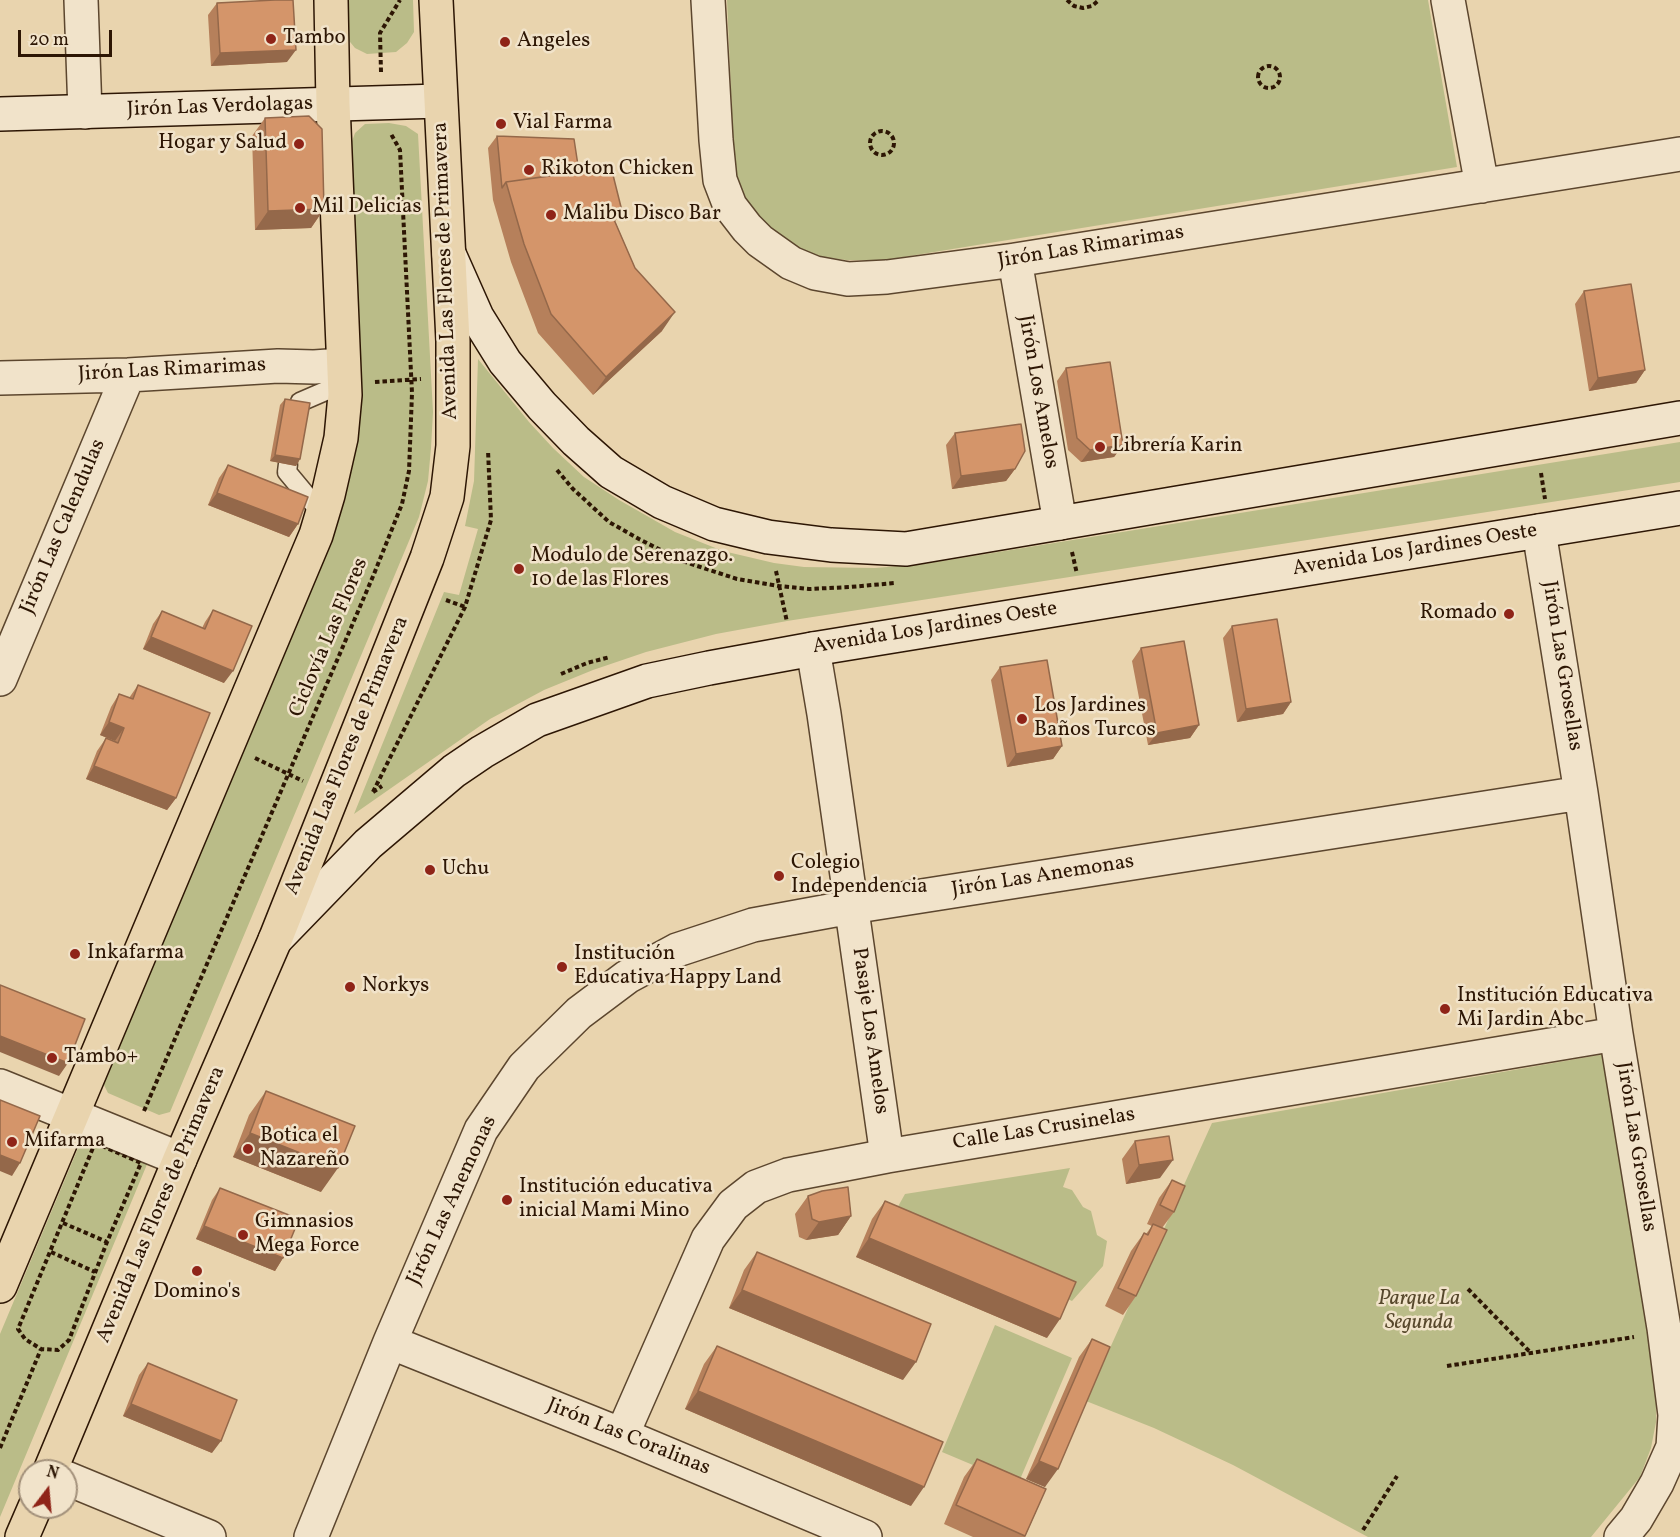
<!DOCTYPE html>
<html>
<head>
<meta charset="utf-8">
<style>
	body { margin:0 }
	#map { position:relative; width:1680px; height:1537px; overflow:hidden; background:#e9d4ae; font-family:Vollkorn,serif }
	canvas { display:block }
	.north { position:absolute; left:18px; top:1459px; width:60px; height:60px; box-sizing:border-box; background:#f1e3ca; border:2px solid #a3917b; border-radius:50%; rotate:16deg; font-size:16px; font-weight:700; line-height:24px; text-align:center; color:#2d1604 }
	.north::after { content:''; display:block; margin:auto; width:21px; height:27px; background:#8f2418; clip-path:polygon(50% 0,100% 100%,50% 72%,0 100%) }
	.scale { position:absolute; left:18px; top:30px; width:94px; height:27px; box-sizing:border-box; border:3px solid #2d1604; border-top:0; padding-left:8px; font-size:18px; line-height:21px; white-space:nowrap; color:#2d1604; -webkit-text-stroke:4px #f1e3ca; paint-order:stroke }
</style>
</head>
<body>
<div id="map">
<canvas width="1680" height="1537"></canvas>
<div class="north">N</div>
<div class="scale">20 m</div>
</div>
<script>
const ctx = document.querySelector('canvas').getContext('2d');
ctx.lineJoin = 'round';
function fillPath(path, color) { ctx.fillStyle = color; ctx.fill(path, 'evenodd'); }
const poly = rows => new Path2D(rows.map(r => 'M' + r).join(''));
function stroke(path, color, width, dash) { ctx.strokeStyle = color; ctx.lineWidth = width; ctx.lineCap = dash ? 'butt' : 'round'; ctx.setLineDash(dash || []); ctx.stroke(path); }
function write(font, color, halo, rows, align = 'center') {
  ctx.font = font + ' Vollkorn,serif'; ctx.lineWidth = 5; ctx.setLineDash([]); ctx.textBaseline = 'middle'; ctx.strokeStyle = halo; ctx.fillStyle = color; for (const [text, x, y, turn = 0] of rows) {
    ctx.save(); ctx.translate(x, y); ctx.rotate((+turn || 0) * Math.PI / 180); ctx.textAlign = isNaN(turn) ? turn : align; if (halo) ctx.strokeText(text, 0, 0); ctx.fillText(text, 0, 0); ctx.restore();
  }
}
const green = poly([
	[345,0,413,0,414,32,407,43,396,52,367,54,355,48,346,37],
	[727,0,1428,0,1457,167,885,260,846,260,823,257,793,247,753,215,744,195,737,176,733,137],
	[389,123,406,126,418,134,433,412,431,448,428,481,419,517,170,1112,159,1115,108,1093,103,1083,332,539,344,501,354,460,356,431,350,147,355,133,365,124],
	[478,359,529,422,553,448,584,477,619,500,675,532,723,551,774,563,804,567,875,568,924,564,1680,442,1680,482,787,621,716,634,646,652,593,670,544,690,490,719,354,814,444,592,459,595,478,529,465,526,474,481],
	[1605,1054,1656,1392,1656,1422,1651,1448,1640,1477,1591,1537,1368,1537,1233,1465,1154,1428,1086,1401,1212,1123],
	[84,1134,148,1162,0,1517,0,1334],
	[1070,1168,1063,1187,1072,1190,1083,1207,1091,1211,1097,1235,1107,1241,1103,1266,1072,1301,891,1219,905,1194],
	[995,1325,1072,1358,1018,1484,942,1452]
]);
const path = poly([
	[1067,0,1074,6,1083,8,1092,6,1099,0],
	'1258 77a11 11 0 1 1 22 0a11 11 0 1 1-22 0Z',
	[381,72,380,33,400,0],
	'870 143a12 12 0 1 1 24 0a12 12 0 1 1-24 0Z',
	[375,382,421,379],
	[557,470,573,489,609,522,639,539,682,561,737,579,779,586,809,589,850,587,895,583],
	[1541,473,1545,499],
	[1072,552,1077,574],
	[776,571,787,622],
	[446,600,465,607],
	[561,674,587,663,610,657],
	[255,758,303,781],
	[373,792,382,786],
	[373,792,465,607,491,520,488,450],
	[144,1111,374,574,402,504,409,471,412,393,400,150,391,134],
	[95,1143,141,1163,107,1242,69,1340,58,1350,41,1349,25,1339,18,1329,95,1143],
	[63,1223,107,1242],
	[51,1252,95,1272],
	[1468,1289,1531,1353],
	[1447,1366,1634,1337],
	[0,1448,41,1349],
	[1363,1530,1397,1476]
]);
const lane = poly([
	[300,402,344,383],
	[288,464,287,472,322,514]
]);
const street = poly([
	[81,0,85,112],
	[708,0,716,140,720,180,730,206,747,228,760,241,791,263,815,273,848,279,887,277,1015,260,1680,154],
	[1448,0,1482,186],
	[1015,260,1060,523],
	[0,378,128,375,278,366,314,367,343,365],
	[1539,531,1581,793,1616,1034,1664,1328,1675,1415,1673,1447,1657,1483,1636,1519,1621,1537],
	[813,649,824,714,887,1156],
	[0,679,128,375],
	[0,1086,180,1159],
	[390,1342,622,1435,865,1537],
	[622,1435,708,1239,733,1205,756,1187,788,1175,887,1156,1616,1034],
	[66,1478,209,1537],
	[311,1537,390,1342,481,1130,524,1067,579,1013,627,977,677,950,753,925,851,907,1581,793]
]);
const secondary = poly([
	[0,114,440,101],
	[449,254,477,317,505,362,542,406,576,441,611,472,662,502,714,524,768,537,831,545,906,549,1680,418],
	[275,940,368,844,454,771,482,752,537,720,647,681,709,668,813,649,1680,508]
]);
const primary = poly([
	[0,1286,316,535,328,495,341,438,345,395,333,104,331,0],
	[50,1471,180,1159,275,940,427,558,447,497,453,446,453,341,436,0],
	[22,1537,35,1507]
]);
const wall = poly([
	[217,3,287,62,211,66,208,15],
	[265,118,324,209,311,228,255,230,252,136],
	[497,136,579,172,615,221,662,331,593,395,538,333,511,262,493,200,488,148],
	[1584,291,1645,370,1636,383,1589,391,1575,304],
	[1066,368,1123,445,1114,457,1081,462,1068,450,1057,381],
	[285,399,300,459,296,466,270,461,280,405],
	[955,433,1015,469,1006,481,952,489,946,445],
	[228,465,298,524,289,537,208,505,219,478],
	[213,610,224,683,143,649,153,624,162,611,202,628,205,622],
	[1232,626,1291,702,1283,714,1237,722,1223,638],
	[1141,648,1199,725,1190,738,1148,745,1132,661],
	[1000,667,1062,746,1053,759,1007,767,991,680],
	[138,685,176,798,167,810,86,779,97,751,106,738,115,742,115,741,100,735,111,707,119,694,129,698],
	[266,1091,321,1192,233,1157,249,1115],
	[1135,1141,1160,1178,1126,1184,1122,1159],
	[1172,1180,1174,1212,1162,1228,1136,1296,1123,1315,1105,1306,1131,1251,1144,1233,1146,1234,1152,1226,1147,1224,1159,1198],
	[220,1188,283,1258,275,1271,196,1239,212,1200],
	[808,1196,851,1216,838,1235,806,1240,799,1237,795,1214],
	[885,1201,1047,1338,856,1257,872,1219],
	[757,1252,903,1380,729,1308,744,1270],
	[1092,1339,1045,1487,1026,1479,1079,1357],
	[717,1346,911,1506,685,1409,704,1364],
	[148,1363,212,1453,123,1416,139,1375],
	[977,1459,1046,1489,1025,1537,973,1537,944,1524,964,1477]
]);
const shadedWall = poly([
	[296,50,287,62,211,66,220,53],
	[324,209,311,228,255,230,268,211],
	[622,211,609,230,612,215],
	[675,312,662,331,593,395,606,377],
	[1645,370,1636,383,1589,391,1598,378],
	[1123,445,1114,457,1081,462,1090,450],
	[275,455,300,459,296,466,270,461],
	[1015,469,1006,481,952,489,961,476],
	[217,493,298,524,289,537,208,505],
	[151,637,233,671,224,683,143,649],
	[1291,702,1283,714,1237,722,1246,709],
	[109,722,124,728,115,741,100,735],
	[1199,725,1190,738,1148,745,1157,733],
	[1062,746,1053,759,1007,767,1016,754],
	[94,766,176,798,167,810,86,779],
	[0,1036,68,1063,59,1076,0,1052],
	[250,1133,338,1168,321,1192,233,1157],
	[0,1155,20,1163,12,1176,0,1171],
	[1173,1160,1160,1178,1126,1184,1139,1165],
	[851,1216,838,1235,806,1240,819,1222],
	[204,1226,283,1258,275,1271,196,1239],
	[869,1238,1060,1319,1047,1338,856,1257],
	[742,1290,916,1362,903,1380,729,1308],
	[698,1391,924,1487,911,1506,685,1409],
	[131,1404,221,1441,212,1453,123,1416],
	[1039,1461,1058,1469,1045,1487,1026,1479]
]);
const building = poly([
	[275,0,293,0,296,50,220,53,217,3,275,0],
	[309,116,322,129,324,209,268,211,265,118,309,116],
	[497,136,574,139,579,172,506,182,502,188,497,136],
	[611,167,622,211,612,215,635,268,675,312,606,377,551,314,524,244,506,182,611,167],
	[1631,284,1645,370,1598,378,1584,291,1631,284],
	[1110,362,1123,445,1090,450,1077,438,1066,368,1110,362],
	[285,399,310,403,300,459,275,455,285,399],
	[1021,424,1025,451,1015,469,961,476,955,433,1021,424],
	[228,465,308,497,298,524,217,493,228,465],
	[213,610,252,626,233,671,151,637,162,611,205,629,213,610],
	[1277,619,1291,702,1246,709,1232,626,1277,619],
	[1184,641,1199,725,1157,733,1141,648,1184,641],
	[1047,660,1062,746,1016,754,1000,667,1047,660],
	[138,685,210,713,176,798,94,766,106,738,118,743,124,728,109,722,119,694,133,699,138,685],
	[0,985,85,1019,68,1063,0,1036,0,985],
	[266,1091,355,1126,338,1168,250,1133,266,1091],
	[0,1100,40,1116,20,1163,0,1155,0,1100],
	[1169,1136,1173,1160,1139,1165,1135,1141,1169,1136],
	[1172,1180,1185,1186,1174,1212,1160,1205,1172,1180],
	[848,1187,851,1216,819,1222,812,1219,808,1196,822,1191,848,1187],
	[220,1188,299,1219,283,1258,204,1226,220,1188],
	[885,1201,1076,1282,1060,1319,869,1238,885,1201],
	[1153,1224,1167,1230,1136,1296,1118,1288,1144,1233,1148,1235,1153,1224],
	[757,1252,931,1324,916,1362,742,1290,757,1252],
	[1092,1339,1110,1347,1058,1469,1039,1461,1092,1339],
	[717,1346,943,1442,924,1487,698,1391,717,1346],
	[148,1363,237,1400,221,1441,131,1404,148,1363],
	[977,1459,1046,1489,1025,1536,956,1505,977,1459]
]);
const markers = [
	[271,39,6,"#8f2418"],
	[505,42,6,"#8f2418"],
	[501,124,6,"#8f2418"],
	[299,144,6,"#8f2418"],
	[529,170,6,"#8f2418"],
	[300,208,6,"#8f2418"],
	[551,215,6,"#8f2418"],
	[1100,447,6,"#8f2418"],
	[519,569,6,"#8f2418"],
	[1509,614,6,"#8f2418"],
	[1022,719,6,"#8f2418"],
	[430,870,6,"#8f2418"],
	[779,876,6,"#8f2418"],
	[75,954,6,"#8f2418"],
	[562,967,6,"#8f2418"],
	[350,987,6,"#8f2418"],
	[1445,1009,6,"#8f2418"],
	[52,1058,6,"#8f2418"],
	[12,1142,6,"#8f2418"],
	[248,1149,6,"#8f2418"],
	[507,1200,6,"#8f2418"],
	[243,1235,6,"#8f2418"],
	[197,1271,6,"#8f2418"]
];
const poiNames = [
	["Tambo",283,39],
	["Angeles",517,42],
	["Vial Farma",513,124],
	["Hogar y Salud",287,144,"right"],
	["Rikoton Chicken",541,170],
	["Mil Delicias",312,208],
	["Malibu Disco Bar",563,215],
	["Librería Karin",1112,447],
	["Modulo de Serenazgo.",531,557],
	["10 de las Flores",531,581],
	["Romado",1497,614,"right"],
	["Los Jardines",1034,707],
	["Baños Turcos",1034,731],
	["Colegio",791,864],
	["Independencia",791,888],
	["Uchu",442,870],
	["Inkafarma",87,954],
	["Institución",574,955],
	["Educativa Happy Land",574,979],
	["Norkys",362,987],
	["Institución Educativa",1457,997],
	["Mi Jardin Abc",1457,1021],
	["Tambo+",64,1058],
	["Botica el",260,1137],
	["Nazareño",260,1161],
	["Mifarma",24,1142],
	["Institución educativa",519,1188],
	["inicial Mami Mino",519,1212],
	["Gimnasios",255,1223],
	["Mega Force",255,1247],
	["Domino's",197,1293,"center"]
];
const streetNames = [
	["Jirón Las Verdolagas",220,108,-2],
	["Jirón Las Rimarimas",1091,248,-9],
	["Avenida Las Flores de Primavera",447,271,-92],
	["Jirón Las Rimarimas",172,371,-3],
	["Jirón Los Amelos",1037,392,80],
	["Jirón Las Calendulas",64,527,-67],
	["Avenida Los Jardines Oeste",1415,551,-9],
	["Avenida Los Jardines Oeste",935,629,-9],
	["Ciclovía Las Flores",330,638,-67],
	["Jirón Las Grosellas",1561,666,81],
	["Avenida Las Flores de Primavera",348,756,-68],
	["Jirón Las Anemonas",1043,877,-9],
	["Pasaje Los Amelos",869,1031,82],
	["Calle Las Crusinelas",1044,1130,-9],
	["Jirón Las Grosellas",1635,1147,81],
	["Jirón Las Anemonas",453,1201,-65],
	["Avenida Las Flores de Primavera",162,1205,-67],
	["Jirón Las Coralinas",628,1438,22]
];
const parkNames = [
	["Parque La",1419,1300],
	["Segunda",1419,1324]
];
fillPath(green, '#babc88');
stroke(lane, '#5c462e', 21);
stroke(street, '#5c462e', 36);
stroke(secondary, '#2d1604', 36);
stroke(primary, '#2d1604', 36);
stroke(path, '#2d1604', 4, [4.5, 3]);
stroke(lane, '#f1e3ca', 18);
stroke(street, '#f1e3ca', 33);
stroke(secondary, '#f1e3ca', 33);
stroke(primary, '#e9d4ae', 33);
fillPath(wall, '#b6805b');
fillPath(shadedWall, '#94684a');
fillPath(building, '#d4956a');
stroke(building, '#94684a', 1.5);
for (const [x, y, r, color] of markers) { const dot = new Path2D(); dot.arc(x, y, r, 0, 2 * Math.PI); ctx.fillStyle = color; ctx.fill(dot); stroke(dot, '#f1e3ca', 2); }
write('21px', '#2d1604', '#f1e3ca', poiNames, 'left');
write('21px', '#2d1604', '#f1e3ca', streetNames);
write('italic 21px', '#57482c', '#f1e3ca', parkNames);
</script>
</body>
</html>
